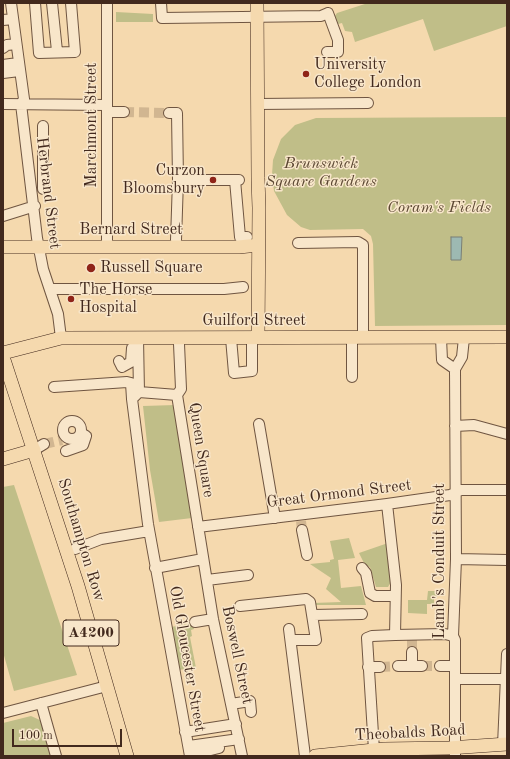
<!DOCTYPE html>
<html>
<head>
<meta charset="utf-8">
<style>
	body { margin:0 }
	#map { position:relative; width:510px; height:759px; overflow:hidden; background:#f5d9ae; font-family:"Old Standard TT",serif }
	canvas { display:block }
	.frame { position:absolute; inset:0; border:4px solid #42291d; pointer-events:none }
	.scale { position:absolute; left:12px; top:729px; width:110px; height:18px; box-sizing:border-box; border:2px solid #42291d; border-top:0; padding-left:5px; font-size:12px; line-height:14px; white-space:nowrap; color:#42291d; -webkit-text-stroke:3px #f8e6ca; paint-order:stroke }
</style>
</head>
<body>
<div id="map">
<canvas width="510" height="759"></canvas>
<div class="frame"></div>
<div class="scale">100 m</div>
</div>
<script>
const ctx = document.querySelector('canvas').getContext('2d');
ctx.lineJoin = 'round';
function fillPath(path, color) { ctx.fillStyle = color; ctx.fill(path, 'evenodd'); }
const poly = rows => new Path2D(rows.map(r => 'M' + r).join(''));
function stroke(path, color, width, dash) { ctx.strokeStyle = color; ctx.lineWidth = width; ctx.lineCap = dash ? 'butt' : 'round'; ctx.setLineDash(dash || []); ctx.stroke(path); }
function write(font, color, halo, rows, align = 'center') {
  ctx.font = font + ' "Old Standard TT",serif'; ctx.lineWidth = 3; ctx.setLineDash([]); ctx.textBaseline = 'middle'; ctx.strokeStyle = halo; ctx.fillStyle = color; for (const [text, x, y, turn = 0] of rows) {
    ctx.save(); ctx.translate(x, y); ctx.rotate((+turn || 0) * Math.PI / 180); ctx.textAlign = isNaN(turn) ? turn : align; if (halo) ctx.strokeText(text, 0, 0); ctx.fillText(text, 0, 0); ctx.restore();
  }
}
const green = poly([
	[368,3,507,3,507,26,434,51,423,19,355,42,352,32,345,31,342,23,334,25,334,17,337,13],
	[116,12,153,14,153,22,116,22],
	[507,117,507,325,375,326,373,244,371,236,363,229,310,230,301,227,287,215,274,191,272,175,273,160,281,139,295,125,316,118],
	[175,405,192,518,159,522,150,470,143,406],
	[14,485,77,675,14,691,3,652,3,487],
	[349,538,355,558,338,560,341,588,361,586,366,605,313,605,313,603,341,602,326,589,331,578,310,564,330,562,330,560,334,559,330,541],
	[388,543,391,582,388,587,376,587,370,567,365,565,359,553],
	[428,591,437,591,437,598,434,598,434,604,427,604,427,614,408,613,408,600,427,600],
	[193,623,194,629,191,630,192,636,190,637,196,668,177,670,171,627],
	[31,716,42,721,52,756,3,756,3,723]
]);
const water = poly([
	[451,237,462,237,461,260,451,260,451,237]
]);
const minorTunnel = poly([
	[124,112,169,113],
	[44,444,62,440],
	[301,521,302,530],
	[412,640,412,652],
	[422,666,440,666],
	[380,667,398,666]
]);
const minor = poly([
	[11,3,24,99,21,104,37,238,43,269,58,314,61,338],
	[35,3,39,53,75,52,71,3],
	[52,3,57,51],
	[161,3,162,18,321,16,328,13],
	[3,20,13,19],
	[3,48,7,45,16,44],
	[327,52,338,52,338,40,328,13],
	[3,65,18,63],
	[3,73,19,71],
	[3,104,106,105],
	[257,104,368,103],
	[107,112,124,112],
	[169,113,177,113,178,180,239,180],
	[43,126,43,189],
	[235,180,240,237,247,237],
	[3,216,35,206],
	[176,240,178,180],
	[298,243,358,242,363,245,363,337],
	[107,247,107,3],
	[50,289,224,289,243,287],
	[138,338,139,392],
	[231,338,234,373,252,371,252,338],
	[441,338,442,360,455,369],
	[119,361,122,367,131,362,132,348],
	[352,377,352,337],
	[54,387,127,382,131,383,132,399],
	[177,395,181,389,179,344],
	'63 430a9 9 0 1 1 18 0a9 9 0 1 1-18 0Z',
	[259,424,275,518],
	[455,426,474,425,507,434],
	[34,450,44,444],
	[66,451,83,445,86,436,81,433],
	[387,504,396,585,395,635],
	[198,527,387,504,450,495,461,490,507,490],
	[302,530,307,555],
	[75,549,101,539,149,531],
	[456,559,507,560],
	[155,568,203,559],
	[362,568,366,573,370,593,375,596,395,596],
	[207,580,248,575],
	[240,606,306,599,310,602,316,640,291,640],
	[313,615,362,614],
	[195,622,213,619],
	[289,629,305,756],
	[412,652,412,666],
	[398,666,422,666],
	[440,666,455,666],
	[368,667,380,667],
	[455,679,506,679],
	[41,703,56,756],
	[231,704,250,701,251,712],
	[3,713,107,686],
	[185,732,236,724],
	[503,745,507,654],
	[189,746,239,739],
	[374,750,367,638,372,636,395,635,445,634,453,636],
	[190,755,219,748],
	[190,756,148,524,132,399,139,392,177,395,213,619,242,756],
	[455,756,455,640,453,636,456,559,455,369,462,357,464,338]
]);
const major = poly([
	[257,3,258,178,259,208,258,338],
	[3,247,239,247,258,245],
	[3,353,61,338,507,337],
	[3,357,78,586,127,756],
	[3,459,34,450],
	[315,756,384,749,449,748,507,744]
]);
const markers = [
	[306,74,4,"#8f2418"],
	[213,180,4,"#8f2418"],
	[91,268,5,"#8f2418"],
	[71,299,4,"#8f2418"]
];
const shields = [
	[91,633,56]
];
const shieldNames = [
	["A4200",91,633]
];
const poiNames = [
	["University",314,65],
	["College London",314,83],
	["Curzon",205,171,"right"],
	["Bloomsbury",205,189,"right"],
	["Russell Square",100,268],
	["The Horse",79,290],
	["Hospital",79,308]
];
const streetNames = [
	["Marchmont Street",92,125,-90],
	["Herbrand Street",48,193,83],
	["Bernard Street",131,230],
	["Guilford Street",254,321],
	["Queen Square",201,450,81],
	["Great Ormond Street",339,494,-7],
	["Southampton Row",81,540,73],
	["Lamb's Conduit Street",440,561,-90],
	["Boswell Street",237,655,78],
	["Old Gloucester Street",187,659,80],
	["Theobalds Road",410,733,-3]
];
const parkNames = [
	["Brunswick",321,164],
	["Square Gardens",321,182],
	["Coram's Fields",439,208]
];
fillPath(green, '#c0be88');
fillPath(water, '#9db9b2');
stroke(water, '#797f76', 1);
stroke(minorTunnel, '#d1b691', 10, [10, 5]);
stroke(minor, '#6f5541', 12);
stroke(major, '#42291d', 14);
stroke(minor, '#f8e6ca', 10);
stroke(major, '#f5d9ae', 13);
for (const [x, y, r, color] of markers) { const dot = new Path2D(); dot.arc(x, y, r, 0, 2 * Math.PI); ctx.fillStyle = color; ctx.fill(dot); stroke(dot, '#f8e6ca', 1.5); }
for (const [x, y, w] of shields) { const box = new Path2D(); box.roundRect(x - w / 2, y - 13, w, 26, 3); ctx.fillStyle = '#f8e6ca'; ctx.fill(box); stroke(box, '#42291d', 1); }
write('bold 15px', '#42291d', null, shieldNames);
write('16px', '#42291d', '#f8e6ca', poiNames, 'left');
write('16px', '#42291d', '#f8e6ca', streetNames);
write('italic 16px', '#5b4732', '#f8e6ca', parkNames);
</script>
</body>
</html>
